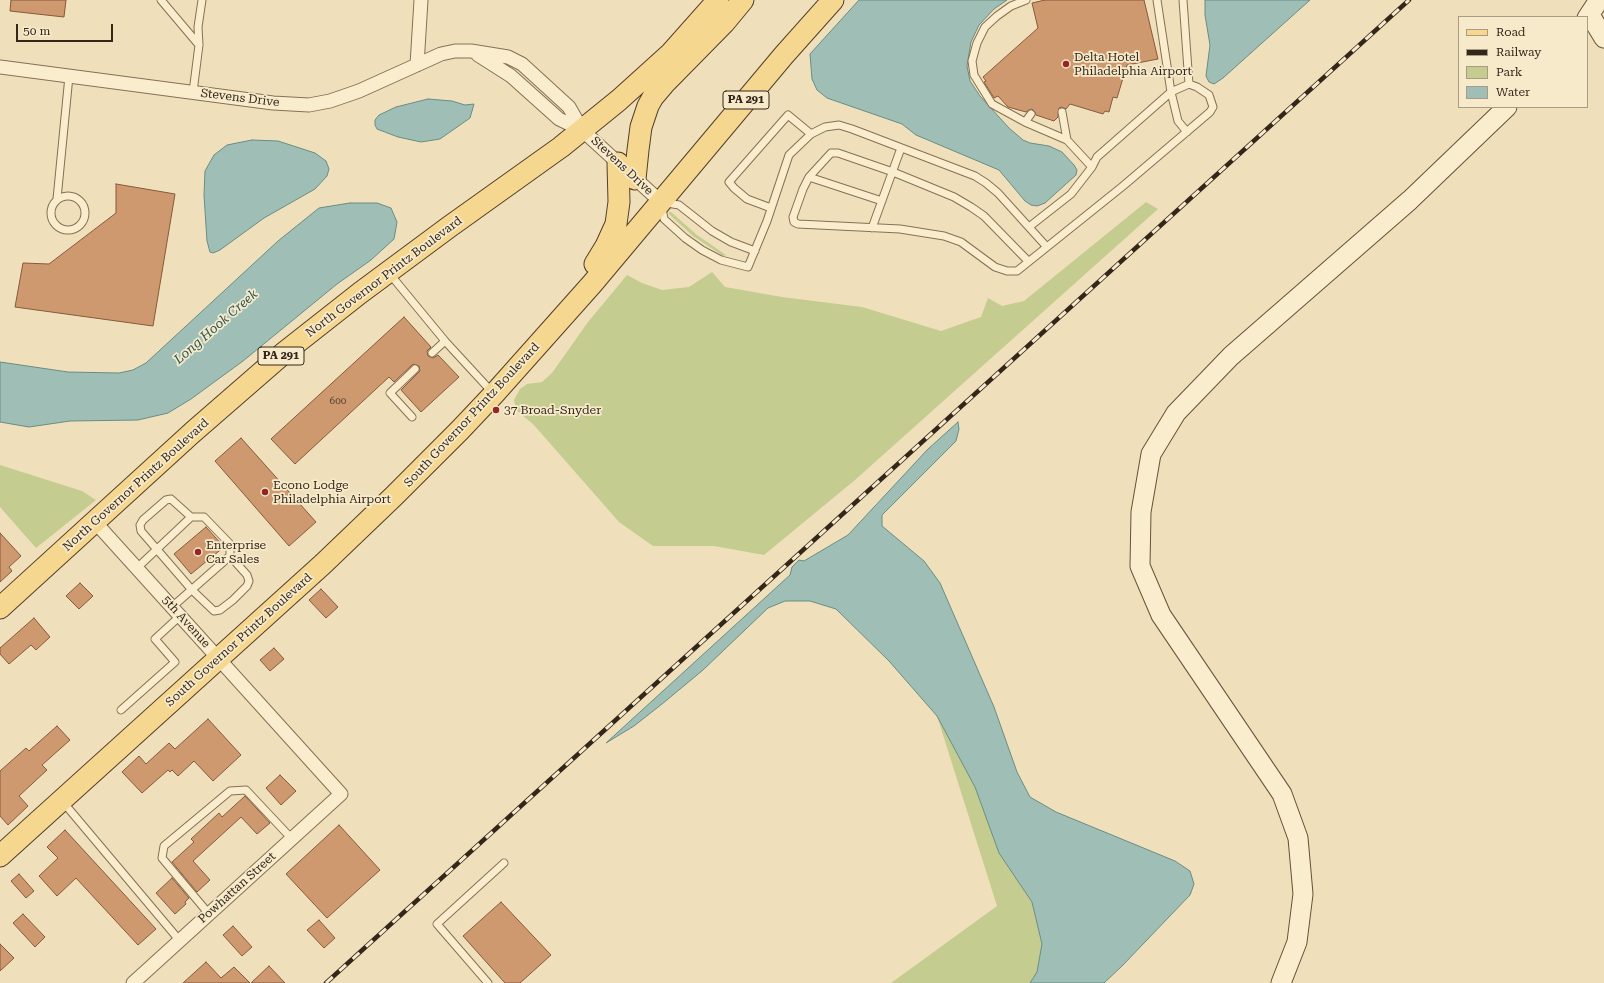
<!DOCTYPE html>
<html>
<head>
<meta charset="utf-8">
<style>
	body { margin:0 }
	#map { position:relative; width:1604px; height:983px; overflow:hidden; background:#efe0bb; font-family:"Roboto Serif",serif }
	canvas { display:block }
	.legend { position:absolute; left:1458px; top:16px; width:130px; height:92px; box-sizing:border-box; background:#f6eacb; border:1px solid #a89c84; margin:0; padding:5px 7px; list-style:none; font-size:12px; color:#34271a }
	.legend li { display:flex; align-items:center; gap:8px; height:20px }
	.legend b { width:20px; border:1px solid #a89c84 }
	.scale { position:absolute; left:16px; top:24px; width:97px; height:18px; box-sizing:border-box; border:2px solid #34271a; border-top:0; padding-left:5px; font-size:12px; line-height:14px; white-space:nowrap; color:#34271a; -webkit-text-stroke:3px #f6eacb; paint-order:stroke }
</style>
</head>
<body>
<div id="map">
<canvas width="1604" height="983"></canvas>
<ul class="legend">
<li><b style="height:5px;background:#f5d790"></b>Road</li>
<li><b style="height:5px;background:#34271a"></b>Railway</li>
<li><b style="height:11px;background:#c4cc8f"></b>Park</li>
<li><b style="height:11px;background:#9fbfb6"></b>Water</li>
</ul>
<div class="scale">50 m</div>
</div>
<script>
const ctx = document.querySelector('canvas').getContext('2d');
ctx.lineJoin = 'round';
function fillPath(path, color) { ctx.fillStyle = color; ctx.fill(path, 'evenodd'); }
const poly = rows => new Path2D(rows.map(r => 'M' + r).join(''));
function stroke(path, color, width, dash) { ctx.strokeStyle = color; ctx.lineWidth = width; ctx.lineCap = dash ? 'butt' : 'round'; ctx.setLineDash(dash || []); ctx.stroke(path); }
function write(font, color, halo, rows, align = 'center') {
  ctx.font = font + ' "Roboto Serif",serif'; ctx.lineWidth = 3.5; ctx.setLineDash([]); ctx.textBaseline = 'middle'; ctx.strokeStyle = halo; ctx.fillStyle = color; for (const [text, x, y, turn = 0] of rows) {
    ctx.save(); ctx.translate(x, y); ctx.rotate((+turn || 0) * Math.PI / 180); ctx.textAlign = isNaN(turn) ? turn : align; if (halo) ctx.strokeText(text, 0, 0); ctx.fillText(text, 0, 0); ctx.restore();
  }
}
const green = poly([
	[1146,202,1158,209,855,480,764,555,714,546,653,546,619,522,533,424,516,410,514,400,520,389,527,384,542,382,552,373,588,322,627,275,642,283,662,290,689,287,712,272,725,287,782,297,862,307,941,331,981,317,988,298,1002,306,1024,301],
	[669,212,671,212,697,235,726,255,723,256,693,236,669,214],
	[0,465,82,491,96,500,36,548,0,507],
	[937,716,975,787,999,853,1032,902,1042,944,1037,972,1030,983,891,983,997,906]
]);
const water = poly([
	[859,0,1007,0,994,9,979,25,971,42,967,66,970,81,980,96,1009,128,1023,140,1030,143,1049,146,1062,152,1074,165,1077,170,1076,175,1045,203,1037,206,1031,205,1025,201,999,170,916,135,902,124,827,98,817,90,812,79,810,54,859,0],
	[1205,0,1310,0,1223,78,1214,84,1209,82,1206,76,1210,45,1205,15,1205,0],
	[428,99,452,101,465,105,474,104,470,118,440,139,421,142,398,137,377,129,375,125,375,120,379,115,396,107,428,99],
	[252,140,278,141,315,153,326,161,329,169,327,176,315,189,264,218,220,250,213,253,210,252,207,241,204,195,205,171,214,155,227,145,252,140],
	[350,203,377,203,391,208,397,222,394,239,371,260,337,284,243,361,191,399,168,413,138,420,70,421,29,427,0,422,0,362,68,372,119,373,133,370,146,363,278,241,319,208,350,203],
	[958,422,959,429,956,441,882,515,882,526,924,561,940,583,994,707,1017,772,1030,797,1056,812,1175,861,1190,871,1194,884,1190,895,1123,965,1104,983,1030,983,1037,972,1042,944,1032,902,999,853,975,787,937,716,889,661,836,609,810,601,785,601,768,608,703,670,662,704,634,726,606,743,790,575,792,567,799,560,804,561,848,535,928,449,958,422]
]);
const building = poly([
	[11,0,66,0,64,17,10,11,11,0],
	[1045,0,1144,0,1158,59,1127,65,1117,98,1113,97,1109,112,1105,111,1103,114,1070,104,1066,109,1062,107,1059,108,1058,117,1054,121,1036,115,1035,112,1032,109,1029,110,1026,112,1008,107,998,96,994,98,984,82,986,81,983,77,1038,28,1032,3,1045,0],
	[116,184,175,194,153,326,15,307,23,263,49,264,116,213,116,184],
	[404,317,431,347,427,351,428,356,433,358,438,355,459,377,421,412,401,390,420,371,419,366,413,364,394,382,389,377,295,464,271,439,404,317],
	[241,438,316,522,289,546,215,461,241,438],
	[206,527,224,547,191,574,174,554,206,527],
	[0,533,21,556,9,567,12,571,0,582,0,533],
	[80,583,93,596,79,609,66,596,80,583],
	[321,589,338,607,326,618,309,600,321,589],
	[34,618,50,637,36,650,31,645,9,664,0,654,0,648,34,618],
	[274,648,284,659,270,671,260,660,274,648],
	[208,719,241,755,213,781,194,761,178,776,172,770,170,772,168,770,142,793,122,772,139,756,146,764,169,743,175,749,208,719],
	[57,726,70,740,42,765,47,770,19,796,28,806,8,825,0,816,0,771,26,748,29,751,57,726],
	[280,775,296,791,281,805,266,788,280,775],
	[245,796,270,823,257,834,241,817,193,861,210,880,197,892,172,862,194,842,191,839,219,813,222,817,245,796],
	[339,825,380,870,327,918,286,874,339,825],
	[65,830,156,929,138,945,76,878,57,896,39,876,58,858,47,847,65,830],
	[19,874,34,891,26,898,11,881,19,874],
	[172,878,189,898,185,902,186,904,175,914,156,893,172,878],
	[501,902,551,955,520,983,505,983,463,936,501,902],
	[23,914,45,937,35,947,13,923,23,914],
	[319,920,335,938,324,948,307,930,319,920],
	[233,926,252,947,242,956,223,935,233,926],
	[0,944,14,958,0,971,0,944],
	[206,962,221,978,234,967,250,983,183,983,206,962],
	[269,966,285,983,251,983,269,966]
]);
const lane = poly([
	[161,0,199,45],
	[1026,0,1011,6,997,16,985,27,977,43,972,61,974,75,992,104,1025,122,1067,140,1092,167],
	[193,92,199,45,198,27,202,0],
	[1062,112,1067,140],
	[1025,122,1031,114],
	[1187,132,1178,121,1171,92,1189,84],
	[809,177,882,201],
	'51 213a17 17 0 1 1 34 0a17 17 0 1 1-34 0Z',
	[57,199,69,76],
	[771,208,747,199,734,188,729,182,788,115,811,134],
	[1029,227,1071,194,1092,167,1097,157,1171,92,1157,0],
	[872,228,901,148],
	[755,251,731,242,712,231,679,205,661,202,664,219,685,238,702,250,721,260,748,267,767,221,789,155,811,134,825,127,839,125,852,129,975,176,986,183,998,193,1046,246],
	[1028,261,984,216,971,207,954,197,893,172,838,153,831,153,809,177,803,189,793,217,794,222,798,224,900,229,944,236,961,242,995,267,1007,271,1017,271,1123,186,1210,112,1213,107,1209,95,1197,87,1189,84,1183,0],
	[389,273,445,341,492,392],
	[432,353,445,341],
	[412,417,390,393,415,369],
	[191,517,171,499,166,500,143,520,140,525,141,531,192,590,214,611,220,610,233,600,247,586,249,581,247,575,230,556],
	[137,568,191,517,204,517,230,544,230,556,172,607],
	[121,710,175,662,155,639,180,616],
	[63,802,180,941],
	[209,914,162,858,164,846,230,791,246,790,292,839],
	[488,983,437,924,504,863]
]);
const street = poly([
	[478,55,511,76,559,119,582,130,661,202],
	[417,65,421,0],
	[0,67,273,103,309,105,330,101,359,91,441,54,455,51,471,51,508,57,522,64,569,107,582,130],
	[95,522,341,794,133,983]
]);
const secondary = poly([
	[1590,15,1604,38],
	[1587,18,1599,0],
	[1281,983,1297,942,1303,894,1298,838,1282,794,1161,615,1140,566,1141,512,1151,454,1176,413,1231,356,1410,200,1507,107]
]);
const primary = poly([
	[635,179,638,150,641,127,648,106,653,97,664,84,724,23,743,0],
	[595,264,606,246,616,224,619,202,618,163],
	[0,608,193,432,285,352,360,293,449,227,561,147,619,100,671,53,718,0],
	[0,856,323,564,394,496,460,430,494,394,592,284,784,55,833,0]
]);
const rail = poly([
	[326,983,1409,0]
]);
const markers = [
	[1066,64,4,"#962523"],
	[496,410,4,"#962523"],
	[265,492,4,"#962523"],
	[198,552,4,"#962523"]
];
const numberNames = [
	["600",338,401]
];
const shields = [
	[746,100,46],
	[281,356,46]
];
const shieldNames = [
	["PA 291",746,100],
	["PA 291",281,356]
];
const poiNames = [
	["Delta Hotel",1074,57],
	["Philadelphia Airport",1074,71],
	["37 Broad-Snyder",504,410],
	["Econo Lodge",273,485],
	["Philadelphia Airport",273,499],
	["Enterprise",206,545],
	["Car Sales",206,559]
];
const streetNames = [
	["Stevens Drive",240,98,7],
	["Stevens Drive",622,166,43],
	["North Governor Printz Boulevard",384,277,-37],
	["South Governor Printz Boulevard",472,415,-47],
	["North Governor Printz Boulevard",136,485,-42],
	["5th Avenue",186,622,48],
	["South Governor Printz Boulevard",239,640,-42],
	["Powhattan Street",237,888,-42]
];
const waterNames = [
	["Long Hook Creek",216,327,-41]
];
fillPath(green, '#c4cc8f');
fillPath(water, '#9fbfb6');
stroke(water, '#678c84', 1);
fillPath(building, '#ce996f');
stroke(building, '#86593a', 1);
stroke(lane, '#867055', 9);
stroke(street, '#867055', 15);
stroke(secondary, '#675138', 21);
stroke(primary, '#533e2a', 23);
stroke(lane, '#faedce', 7);
stroke(street, '#faedce', 13);
stroke(secondary, '#faedce', 19);
stroke(primary, '#f5d790', 21);
stroke(rail, '#34271a', 4.5);
stroke(rail, '#f6eacb', 3, [9]);
for (const [x, y, r, color] of markers) { const dot = new Path2D(); dot.arc(x, y, r, 0, 2 * Math.PI); ctx.fillStyle = color; ctx.fill(dot); stroke(dot, '#f6eacb', 1.5); }
write('10px', '#5a442f', null, numberNames);
for (const [x, y, w] of shields) { const box = new Path2D(); box.roundRect(x - w / 2, y - 9, w, 18, 3); ctx.fillStyle = '#f6eacb'; ctx.fill(box); stroke(box, '#34271a', 1); }
write('bold 11px', '#34271a', null, shieldNames);
write('12px', '#34271a', '#f6eacb', poiNames, 'left');
write('12px', '#34271a', '#f6eacb', streetNames);
write('italic 13px', '#295553', '#f6eacb', waterNames);
</script>
</body>
</html>
